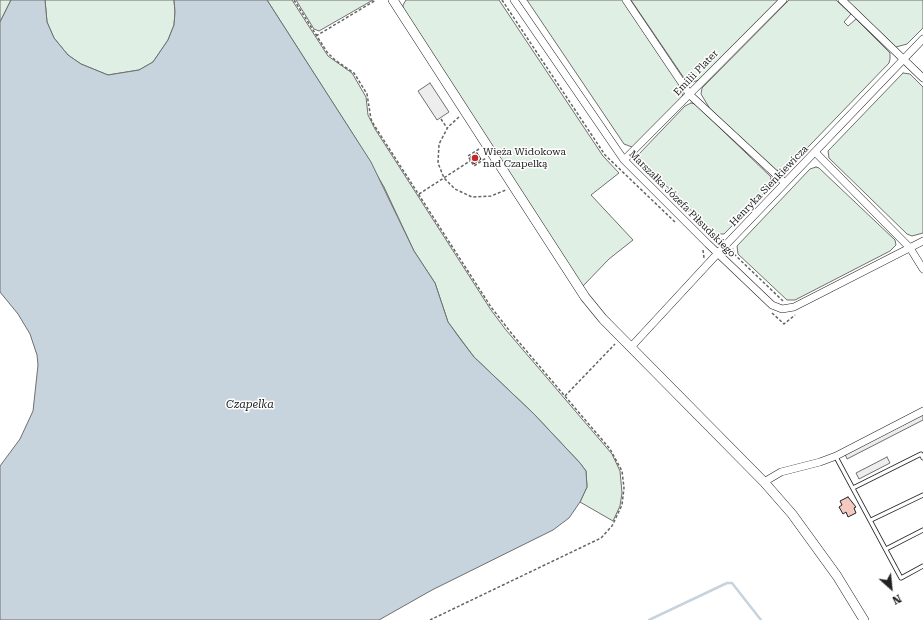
<!DOCTYPE html>
<html>
<head>
<meta charset="utf-8">
<style>
	body { margin:0 }
	#map { position:relative; width:923px; height:620px; overflow:hidden; background:#fff; font-family:"Roboto Serif",serif }
	canvas { display:block }
	.north { position:absolute; left:871px; top:568px; width:40px; height:40px; -webkit-text-stroke:3px #fff; paint-order:stroke; rotate:153deg; font-size:11px; font-weight:700; line-height:16px; text-align:center; color:#222 }
	.north::after { content:''; display:block; margin:auto; width:14px; height:18px; background:#222; clip-path:polygon(50% 0,100% 100%,50% 72%,0 100%) }
</style>
</head>
<body>
<div id="map">
<canvas width="923" height="620"></canvas>
<div class="north">N</div>
</div>
<script>
const ctx = document.querySelector('canvas').getContext('2d');
ctx.lineJoin = 'round';
function fillPath(path, color) { ctx.fillStyle = color; ctx.fill(path, 'evenodd'); }
const poly = rows => new Path2D(rows.map(r => 'M' + r).join(''));
function stroke(path, color, width, dash) { ctx.strokeStyle = color; ctx.lineWidth = width; ctx.lineCap = dash ? 'butt' : 'round'; ctx.setLineDash(dash || []); ctx.stroke(path); }
function write(font, color, halo, rows, align = 'center') {
  ctx.font = font + ' "Roboto Serif",serif'; ctx.lineWidth = 3; ctx.setLineDash([]); ctx.textBaseline = 'middle'; ctx.strokeStyle = halo; ctx.fillStyle = color; for (const [text, x, y, turn = 0] of rows) {
    ctx.save(); ctx.translate(x, y); ctx.rotate((+turn || 0) * Math.PI / 180); ctx.textAlign = isNaN(turn) ? turn : align; if (halo) ctx.strokeText(text, 0, 0); ctx.fillText(text, 0, 0); ctx.restore();
  }
}
const green = poly([
	[0,0,11,0,0,22,0,0],
	[45,0,174,0,175,12,174,25,168,40,153,62,139,70,108,75,81,64,68,55,54,38,47,22,45,0],
	[267,0,292,0,328,56,352,73,366,97,368,115,375,129,491,310,506,330,612,454,620,471,622,493,620,506,613,521,580,502,587,487,586,471,580,463,534,414,474,357,448,322,435,283,414,251,384,187,356,139,267,0],
	[296,0,373,0,319,31,314,29,296,0],
	[406,0,499,0,603,156,619,173,591,195,633,240,609,259,582,287,403,10,403,5,406,0],
	[527,0,623,0,684,90,682,97,632,147,624,144,527,0],
	[631,0,778,0,699,80,690,83,686,81,631,0],
	[789,0,836,0,851,14,844,22,848,26,856,19,890,53,890,59,889,63,785,171,778,170,776,171,710,109,701,94,702,88,789,0],
	[847,0,923,0,923,28,907,44,896,47,847,0],
	[903,73,910,74,923,87,923,233,912,236,907,234,829,158,828,151,903,73],
	[691,103,695,104,771,177,769,188,724,234,715,234,642,162,639,154,685,106,691,103],
	[816,167,819,168,895,240,896,245,890,251,795,300,787,300,738,254,737,246,810,169,816,167]
]);
const parking = poly([
	[430,83,449,112,437,120,418,91,430,83],
	[923,415,923,420,847,459,845,454,923,415],
	[887,457,890,463,859,479,856,473,887,457]
]);
const water = poly([
	[11,0,45,0,47,22,54,38,68,55,81,64,108,75,139,70,153,62,168,40,174,25,175,12,174,0,267,0,371,162,414,251,435,283,448,322,461,340,474,357,534,414,580,463,586,471,587,487,580,502,569,518,553,530,432,590,379,620,0,620,0,466,20,439,33,411,38,365,37,355,30,334,18,314,0,292,0,22,11,0]
]);
const stream = poly([
	[649,620,727,583,732,583,761,620]
]);
const building = poly([
	[477,153,481,159,474,164,470,157,477,153],
	[848,497,856,507,854,508,856,513,848,517,846,512,843,514,839,507,842,505,840,501,848,497]
]);
const path = poly([
	[294,0,327,52,335,60,354,73,367,94,371,119,374,125,491,307,512,334,610,449,622,471,624,488,622,505,612,526,601,538,430,620],
	[502,0,605,155,676,223],
	[316,36,376,0],
	[459,117,448,127,439,144,438,163,444,178,455,189,472,197,491,196,506,190],
	[441,119,447,128],
	[479,149,468,156,474,166,486,158],
	[637,156,639,165],
	[640,164,716,237],
	[419,194,470,161],
	[713,240,716,237,722,238],
	[703,250,704,258],
	[734,254,783,301],
	[731,257,734,254,733,248],
	[772,313,784,324,795,315],
	[565,396,615,344]
]);
const service = poly([
	[836,457,901,578,923,566],
	[853,488,921,454,923,458],
	[871,520,923,495],
	[886,549,923,530]
]);
const minor = poly([
	[514,0,624,160,708,244,772,305,782,309,794,307,923,241],
	[626,0,690,95,785,183],
	[842,0,923,78],
	[816,153,910,248,923,269],
	[624,160,783,0],
	[631,347,718,253,923,39],
	[764,482,781,472,820,462,836,456,923,411]
]);
const tertiary = poly([
	[393,0,585,297,603,319,764,482,792,514,837,576,864,620]
]);
const markers = [
	[475,158,4,"#c62828"]
];
const streetNames = [
	["Emilii Plater",696,73,-46],
	["Henryka Sienkiewicza",769,186,-46],
	["Marszałka Józefa Piłsudskiego",682,204,45]
];
const poiNames = [
	["Wieża Widokowa",483,152],
	["nad Czapelką",483,164]
];
const waterNames = [
	["Czapelka",250,405]
];
fillPath(green, '#e0efe3');
stroke(green, '#6f6f6f', 1);
fillPath(parking, '#ededed');
stroke(parking, '#6f6f6f', 1);
fillPath(water, '#c7d3dd');
stroke(water, '#6f6f6f', 1);
stroke(stream, '#c7d3dd', 2.5);
fillPath(building, '#f3c9c0');
stroke(building, '#222', 1);
stroke(service, '#222', 5);
stroke(minor, '#222', 8);
stroke(tertiary, '#222', 10);
stroke(path, '#646464', 1.5, [3, 2]);
stroke(service, '#fff', 3.5);
stroke(minor, '#fff', 7);
stroke(tertiary, '#fff', 9);
for (const [x, y, r, color] of markers) { const dot = new Path2D(); dot.arc(x, y, r, 0, 2 * Math.PI); ctx.fillStyle = color; ctx.fill(dot); stroke(dot, '#fff', 1.5); }
write('10px', '#222', '#fff', streetNames);
write('10px', '#222', '#fff', poiNames, 'left');
write('italic 11px', '#222', '#fff', waterNames);
</script>
</body>
</html>
